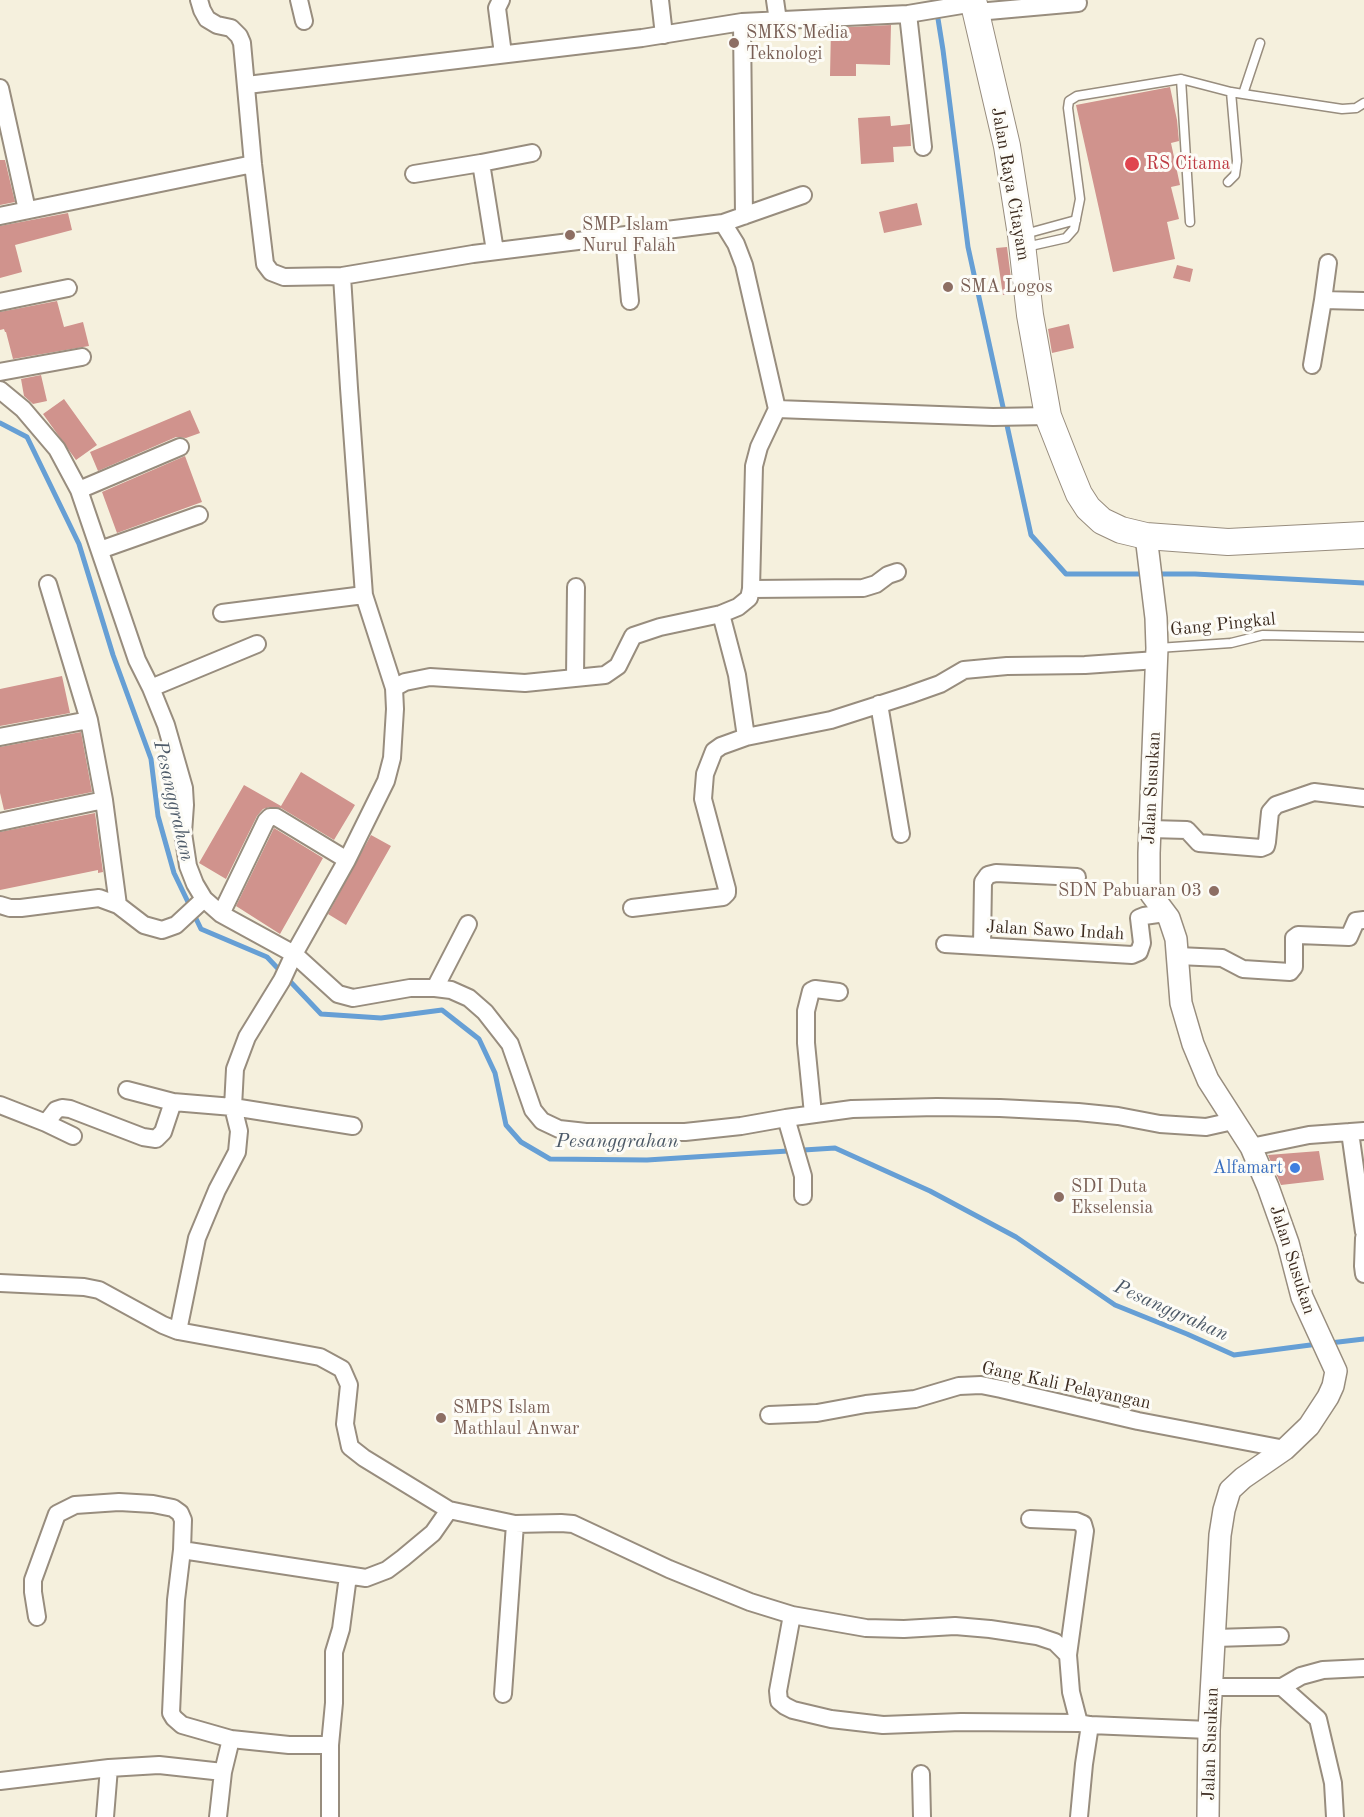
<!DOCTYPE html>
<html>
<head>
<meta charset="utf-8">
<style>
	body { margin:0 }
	canvas { display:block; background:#f5f0dd }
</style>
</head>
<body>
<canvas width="1364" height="1817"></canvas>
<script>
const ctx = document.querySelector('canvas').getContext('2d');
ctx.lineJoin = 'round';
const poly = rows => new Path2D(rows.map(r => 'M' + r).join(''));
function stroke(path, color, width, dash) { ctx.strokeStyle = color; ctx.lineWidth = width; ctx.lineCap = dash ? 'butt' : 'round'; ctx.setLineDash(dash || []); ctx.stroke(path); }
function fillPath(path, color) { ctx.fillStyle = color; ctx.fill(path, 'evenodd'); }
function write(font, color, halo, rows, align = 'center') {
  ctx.font = font + ' "Old Standard TT",serif'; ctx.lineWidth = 6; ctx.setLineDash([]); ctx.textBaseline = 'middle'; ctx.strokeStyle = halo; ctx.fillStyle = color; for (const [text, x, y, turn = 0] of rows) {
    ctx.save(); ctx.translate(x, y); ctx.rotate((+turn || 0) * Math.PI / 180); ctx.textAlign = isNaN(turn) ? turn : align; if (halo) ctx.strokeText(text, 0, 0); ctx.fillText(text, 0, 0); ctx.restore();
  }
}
const stream = poly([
	[935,0,943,50,968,247,1031,535,1066,574,1147,574],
	[0,423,27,437,79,544,113,655,151,759,158,816,174,873,201,929,267,957,321,1014,381,1018,442,1010,479,1039,495,1073,506,1125,521,1142,550,1159,647,1160,835,1148,930,1191,1016,1237,1115,1305,1187,1334,1234,1355,1318,1344],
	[1156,574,1195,574,1364,583],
	[1330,1343,1364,1339]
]);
const building = poly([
	[891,25,890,65,856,64,856,76,830,76,831,28],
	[1170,87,1177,120,1179,141,1171,143,1180,185,1171,187,1179,219,1167,222,1175,259,1113,272,1076,105],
	[890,116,891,126,910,124,911,146,893,147,894,162,861,164,858,118],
	[0,160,5,160,15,202,0,205],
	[917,203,922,225,884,233,879,212],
	[68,213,72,230,15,245,22,272,0,278,0,226],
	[1007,247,1013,294,1003,295,996,248],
	[1177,265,1193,269,1190,282,1173,278],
	[57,301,64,327,83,322,89,346,13,359,6,332,5,332,4,329,0,330,0,312],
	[1069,324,1074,348,1052,353,1048,329],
	[41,375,47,401,33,404,24,396,21,379],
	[64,399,97,445,76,460,43,414],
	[190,410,200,433,186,438,176,437,98,471,90,452],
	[185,456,202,502,117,533,102,492],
	[62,676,70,713,0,726,0,689],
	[81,732,92,792,4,810,0,793,0,747],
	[301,772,355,805,334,840,281,808,270,807,263,809,257,816,226,879,199,863,244,785,281,806],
	[95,813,103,872,98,873,98,870,0,890,0,832],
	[274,828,323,858,280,934,236,906],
	[371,835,391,846,346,925,328,914],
	[1319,1151,1324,1180,1281,1185,1268,1155]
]);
const service = poly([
	[1181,79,1190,222],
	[1243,94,1342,109,1356,108,1364,103],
	[1228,182,1235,175,1237,161,1231,92],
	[1025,234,1076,220],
	[1026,247,1066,238,1074,229,1080,199,1068,108,1069,101,1077,96,1181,79,1231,92,1243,94,1260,43],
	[1158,648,1231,643,1263,635,1364,637]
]);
const minor = poly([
	[199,0,202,10,207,19,217,25,231,28,239,36,242,43,253,164,265,264,271,272,284,277,342,276,473,254,723,223,803,195],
	[299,0,304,21],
	[501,0,497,8,503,54],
	[660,0,664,35],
	[775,0,778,21],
	[977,12,1078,3],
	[908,14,923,147],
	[742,22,744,216],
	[247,85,642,38,742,22,908,14,974,3],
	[0,88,27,210],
	[481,163,532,153],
	[414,174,481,163,495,251],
	[0,216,253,164],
	[624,236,630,301],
	[342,276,349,388,364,595],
	[1323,300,1328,263],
	[0,302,68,288],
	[1312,365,1323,300,1364,301],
	[0,372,82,357],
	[0,390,23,409,57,449,79,490,137,660,151,688,166,725,184,788,185,805,183,833,188,866,195,884,204,899,221,914,294,954,338,994,353,998,410,988,435,988,451,990,469,998,485,1012,510,1044,533,1110,542,1121,559,1129,586,1132,685,1132,741,1126,786,1118,852,1109,937,1107,1000,1108,1078,1112,1118,1116,1160,1124,1206,1127,1233,1121],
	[777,409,993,417,1048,416],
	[79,490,180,447],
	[100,550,199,515],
	[48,584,89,720],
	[751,589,863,588,876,584,888,575,897,572],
	[721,614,737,675,746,737,831,720,909,695,940,684,964,670,1007,666,1085,665,1157,660],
	[575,678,576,587],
	[151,688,257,644],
	[394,688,405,682,430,677,525,683,605,675,618,666,633,636,660,627,721,614,738,607,749,598,751,589,754,466,759,447,777,409,744,265,736,244,723,223],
	[879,704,901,834],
	[0,737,89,720,104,800,118,905],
	[0,822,104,800],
	[1150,829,1187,830,1199,843,1261,848,1266,846,1267,842,1270,812,1276,805,1314,792,1364,798],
	[0,905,10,908,21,908,99,898,118,905,144,925,162,930,176,925,204,899],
	[632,908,723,897,727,893,727,889,703,799,705,774,714,751,721,746,746,737],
	[221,914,266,821,270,817,276,817,347,860],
	[945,944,1132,955,1139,952,1142,943,1139,918,1144,916,1165,913],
	[982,946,983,882,988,875,996,873,1077,877],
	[1178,956,1222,958,1243,969,1290,972,1294,967,1294,938,1298,935,1349,937,1356,921,1364,920],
	[435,988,468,924],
	[127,1090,173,1102,233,1107,353,1126],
	[0,1105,46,1123,73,1136],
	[813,1114,806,1043,806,1011,811,991,815,989,839,992],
	[786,1118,803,1176,803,1196],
	[46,1123,56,1110,62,1108,70,1109,143,1137,156,1139,163,1132,173,1102],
	[1350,1132,1364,1232],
	[1251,1147,1309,1135,1364,1131],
	[1364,1238,1363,1266,1364,1274],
	[0,1283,84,1287,99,1290,163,1325,178,1331,320,1357,342,1369,349,1385,345,1424,350,1447,364,1458,449,1510,515,1524,561,1523,573,1524,669,1569,750,1602,792,1615,866,1628,904,1629,955,1626,990,1629,1037,1636,1055,1642,1068,1655],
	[178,1331,197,1238,217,1190,237,1152,239,1131,233,1107,235,1069,247,1037,282,980,294,954,347,860,386,781,392,758,395,709,394,688,364,595,222,613],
	[769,1415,817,1413,866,1404,915,1399,959,1386,981,1385,1001,1389,1138,1421,1285,1449],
	[1030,1519,1076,1521,1083,1524,1085,1531,1068,1655,1071,1692,1079,1723,1090,1725,1209,1730],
	[182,1550,366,1578,387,1570,403,1558,433,1533,449,1510],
	[792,1615,778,1691,779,1701,785,1706,793,1710,831,1719,883,1725,961,1722,1079,1723],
	[37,1617,33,1592,33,1580,57,1514,75,1505,119,1502,153,1504,173,1508,180,1513,183,1520,182,1550,176,1600,171,1713,174,1718,182,1725,231,1739,289,1745,330,1745],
	[1215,1638,1280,1636],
	[1212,1687,1282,1687,1318,1719,1333,1783,1335,1817],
	[1282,1687,1301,1676,1323,1670,1364,1668],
	[503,1694,515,1524],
	[921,1774,922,1817],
	[0,1781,109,1768,159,1765,223,1772],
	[105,1817,109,1768],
	[218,1817,223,1772,231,1739],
	[330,1817,330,1745,334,1703,334,1652,341,1629,348,1576],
	[1079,1817,1084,1764,1090,1725]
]);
const tertiary = poly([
	[1146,536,1156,618,1157,648,1149,853,1149,883,1151,894,1169,918,1176,939,1181,1003,1193,1044,1208,1080,1251,1147,1268,1187,1288,1243,1302,1297,1336,1371,1333,1386,1328,1397,1309,1426,1285,1449,1243,1478,1230,1490,1224,1510,1220,1535,1209,1730,1208,1817]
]);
const primary = poly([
	[973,0,1007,146,1021,235,1030,315,1048,416,1068,467,1079,494,1088,508,1102,521,1121,530,1146,536,1228,542,1364,535]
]);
const markers = [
	[734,43,6,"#8d6e63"],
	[1132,164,8,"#e0444e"],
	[570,235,6,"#8d6e63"],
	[948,287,6,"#8d6e63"],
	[1214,891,6,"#8d6e63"],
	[1295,1168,6,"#3f7fe0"],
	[1059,1197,6,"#8d6e63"],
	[441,1418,6,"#8d6e63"]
];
const educationNames = [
	["SMKS Media",746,33],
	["Teknologi",746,54],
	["SMP Islam",582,225],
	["Nurul Falah",582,246],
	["SMA Logos",960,287],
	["SDN Pabuaran 03",1202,891,"right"],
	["SDI Duta",1071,1187],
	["Ekselensia",1071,1208],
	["SMPS Islam",453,1408],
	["Mathlaul Anwar",453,1429]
];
const healthNames = [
	["RS Citama",1146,164]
];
const streetNames = [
	["Jalan Raya Citayam",1010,184,80],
	["Gang Pingkal",1223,625,-6],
	["Jalan Susukan",1152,788,-87],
	["Jalan Sawo Indah",1055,931,3],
	["Jalan Susukan",1292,1260,72],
	["Gang Kali Pelayangan",1066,1386,12],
	["Jalan Susukan",1211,1744,-88]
];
const shopNames = [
	["Alfamart",1283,1168]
];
const waterNames = [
	["Pesanggrahan",173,801,77],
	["Pesanggrahan",617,1142],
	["Pesanggrahan",1171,1311,24]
];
stroke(stream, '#669fd5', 5);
fillPath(building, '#d0938d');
stroke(service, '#988d7e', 11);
stroke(minor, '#988d7e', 20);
stroke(tertiary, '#988d7e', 24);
stroke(primary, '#988d7e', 28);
stroke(service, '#fff', 8);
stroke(minor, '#fff', 16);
stroke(tertiary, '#fff', 21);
stroke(primary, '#fff', 26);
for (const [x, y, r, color] of markers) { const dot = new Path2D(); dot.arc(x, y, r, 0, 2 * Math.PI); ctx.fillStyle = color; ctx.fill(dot); stroke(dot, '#fdfcf7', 2); }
write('18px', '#785e54', '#fdfcf7', educationNames, 'left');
write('18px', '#be3a42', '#fdfcf7', healthNames, 'left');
write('18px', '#3b2a1e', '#fdfcf7', streetNames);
write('18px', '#366cbe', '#fdfcf7', shopNames, 'right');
write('italic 20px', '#4c5967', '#fdfcf7', waterNames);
</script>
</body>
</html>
